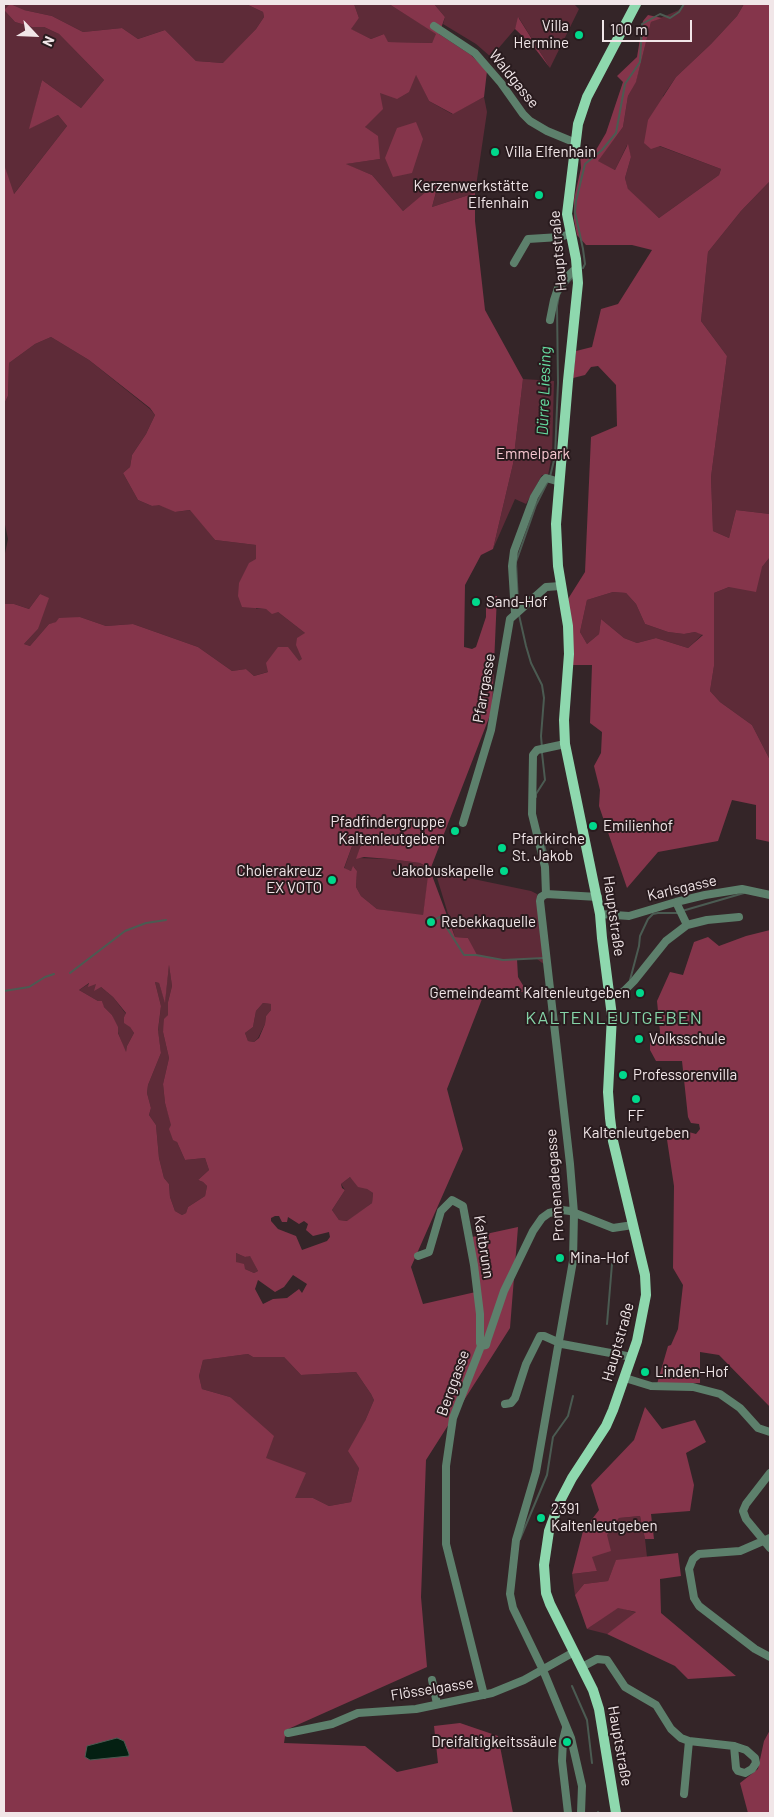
<!DOCTYPE html>
<html>
<head>
<meta charset="utf-8">
<style>
	body { margin:0 }
	#map { position:relative; width:774px; height:1817px; overflow:hidden; background:#342528; font-family:Barlow,sans-serif }
	canvas { display:block }
	.frame { position:absolute; inset:0; border:5px solid #f1e6e8; pointer-events:none }
	.north { position:absolute; left:10px; top:10px; width:50px; height:50px; -webkit-text-stroke:4px #291b1e; paint-order:stroke; rotate:115deg; font-size:14px; font-weight:700; line-height:20px; text-align:center; color:#f1e6e8 }
	.north::after { content:''; display:block; margin:auto; width:18px; height:22px; background:#f1e6e8; clip-path:polygon(50% 0,100% 100%,50% 72%,0 100%) }
	.scale { position:absolute; left:602px; top:20px; width:90px; height:22px; box-sizing:border-box; border:2px solid #f1e6e8; border-top:0; padding-left:6px; font-size:15px; line-height:18px; white-space:nowrap; color:#f1e6e8; -webkit-text-stroke:4px #291b1e; paint-order:stroke }
</style>
</head>
<body>
<div id="map">
<canvas width="774" height="1817"></canvas>
<div class="frame"></div>
<div class="north">N</div>
<div class="scale">100 m</div>
</div>
<script>
const ctx = document.querySelector('canvas').getContext('2d');
ctx.lineJoin = 'round';
function fillPath(path, color) { ctx.fillStyle = color; ctx.fill(path, 'evenodd'); }
const poly = rows => new Path2D(rows.map(r => 'M' + r).join(''));
function stroke(path, color, width, dash) { ctx.strokeStyle = color; ctx.lineWidth = width; ctx.lineCap = dash ? 'butt' : 'round'; ctx.setLineDash(dash || []); ctx.stroke(path); }
function write(font, color, halo, rows, align = 'center') {
  ctx.font = font + ' Barlow,sans-serif'; ctx.lineWidth = 4; ctx.setLineDash([]); ctx.textBaseline = 'middle'; ctx.strokeStyle = halo; ctx.fillStyle = color; for (const [text, x, y, turn = 0] of rows) {
    ctx.save(); ctx.translate(x, y); ctx.rotate((+turn || 0) * Math.PI / 180); ctx.textAlign = isNaN(turn) ? turn : align; if (halo) ctx.strokeText(text, 0, 0); ctx.fillText(text, 0, 0); ctx.restore();
  }
}
const green = poly([
	[4,4,246,4,263,12,264,17,256,29,224,63,196,61,165,30,138,39,122,28,83,32,52,16,24,10,4,10,15,22,32,27,44,27,59,34,104,80,81,108,42,80,30,128,58,115,67,126,13,195,4,164],
	[354,4,389,4,437,34,432,43,387,42,384,34,371,39,350,29,359,18],
	[434,4,574,4,579,9,550,68,519,18,515,29,491,57,476,44,443,24,445,17],
	[685,4,744,4,737,16,711,44,676,77,663,96,659,146,721,169,719,175,659,218,628,190,625,178,631,157,627,145,615,170,597,161,623,127,628,96,636,81,651,22,679,10],
	[416,74,429,101,452,114,484,97,487,112,475,193,432,207,439,182,403,211,372,175,345,164,380,159,365,127,380,92],
	[770,181,770,514,736,510,729,538,713,531,711,477,727,356,701,321,708,252,741,211],
	[51,337,89,360,150,409,155,415,146,434,132,455,130,467,123,473,138,500,152,506,159,504,175,512,191,510,215,540,256,545,256,609,266,609,278,612,305,633,303,659,300,662,254,676,246,669,232,671,198,647,133,624,106,626,80,617,49,624,30,646,24,644,38,629,40,594,29,609,14,604,4,604,4,558,8,539,4,520,4,404,8,396,9,363,35,344],
	[523,379,554,381,552,455,548,475,542,475,526,504,515,499,493,549,513,464],
	[770,557,770,760,752,725,720,702,710,691,714,666,714,593,729,587,762,567],
	[613,592,626,593,636,604,645,624,668,632,684,634,695,632,703,634,688,648,656,638,637,643,624,638,601,619,599,634,587,644,580,632,587,600],
	[355,838,362,840,362,843,364,844,360,847,357,858,390,859,420,863,429,868,429,875,423,916,377,909,361,896,356,887,357,871,354,867,351,871,344,869],
	[435,871,531,891,537,894,545,965,537,959,503,960,476,955,468,938,455,937],
	[169,964,172,986,168,1002,168,1015,163,1032,169,1058,163,1084,165,1103,177,1142,185,1160,205,1158,209,1170,198,1180,203,1182,207,1186,205,1196,188,1207,186,1213,182,1215,175,1211,170,1197,169,1184,164,1178,159,1158,156,1125,149,1115,151,1108,147,1093,148,1085,161,1053,158,1031,161,1006,155,982,159,983,165,1001],
	[90,983,96,983,113,997,126,1014,124,1017,134,1033,127,1046,126,1055,112,1015,103,1006,102,1001,98,1001,79,990],
	[263,1003,271,1004,271,1010,266,1016,265,1024,258,1038,254,1042,248,1041,245,1033,253,1027,256,1011],
	[350,1177,373,1193,372,1203,348,1221,339,1220,332,1210,345,1190,341,1184],
	[236,1253,245,1257,250,1255,258,1271,254,1273,245,1269,236,1262],
	[248,1354,253,1357,284,1357,301,1375,356,1372,371,1394,374,1400,365,1421,359,1468,351,1502,329,1506,313,1498,295,1498,265,1458,230,1397,202,1389,199,1376,203,1360],
	[640,1516,645,1539,647,1557,616,1561,608,1581,584,1584,575,1595,572,1574,597,1571,591,1557,619,1518],
	[618,1607,637,1613,607,1634,587,1629]
]);
const forest = poly([
	[10,4,24,10,52,16,83,32,122,28,138,39,165,30,196,61,223,63,256,29,264,17,263,12,246,4,354,4,359,18,351,29,371,39,384,34,388,42,432,43,436,34,389,4,434,4,445,17,439,34,471,55,487,71,484,97,453,114,429,101,416,75,409,92,397,99,380,93,383,109,365,127,378,136,380,159,346,164,372,175,403,211,439,181,432,207,475,193,475,221,485,310,523,379,513,464,493,549,481,555,465,585,464,647,472,649,476,647,486,617,486,596,497,596,492,710,430,870,455,937,468,938,477,955,503,960,517,959,518,977,527,992,510,992,482,999,447,1089,463,1149,411,1267,423,1304,480,1291,472,1237,518,1227,510,1328,426,1460,421,1597,427,1667,286,1730,284,1743,365,1746,397,1772,438,1763,434,1726,460,1723,498,1736,513,1813,4,1813,4,604,14,604,29,609,40,594,49,598,38,629,24,644,30,646,49,624,56,622,59,618,80,617,106,626,133,624,198,647,232,671,246,669,254,676,268,672,266,663,278,647,288,647,299,661,302,659,296,645,297,638,305,633,278,612,272,614,266,609,242,607,238,596,239,583,249,563,256,559,256,545,215,540,190,510,175,512,159,505,152,506,138,500,123,473,130,467,132,455,146,434,155,415,150,408,89,360,51,337,35,344,9,363,8,396,4,404,4,164,14,194,67,126,58,115,29,129,42,80,81,108,104,80,59,34,44,27,32,27,15,22,4,10],
	[355,838,362,840,363,839,372,842,371,846,364,844,360,847,356,859,364,857,390,859,420,863,429,868,423,915,377,909,361,896,356,887,357,871,353,866,351,871,344,868],
	[169,965,172,986,168,1002,168,1015,164,1019,163,1032,169,1058,163,1084,165,1103,171,1125,169,1129,173,1140,177,1142,185,1160,205,1158,209,1170,198,1180,203,1182,207,1186,205,1196,188,1207,186,1213,182,1215,175,1211,170,1197,169,1184,164,1178,159,1158,156,1125,149,1115,151,1108,147,1093,148,1085,161,1053,158,1030,161,1006,155,982,159,983,165,1003],
	[89,983,88,987,96,984,94,991,101,987,113,997,126,1013,124,1017,124,1023,130,1027,134,1033,127,1046,126,1052,118,1033,118,1027,112,1015,104,1007,102,1001,98,1001,79,990],
	[263,1003,271,1004,271,1010,266,1016,265,1024,259,1038,254,1042,248,1041,245,1033,253,1027,256,1011],
	[350,1177,358,1187,367,1189,373,1193,372,1203,347,1221,339,1220,332,1210,345,1190,342,1188,341,1184],
	[275,1216,279,1216,282,1222,287,1222,288,1217,299,1224,304,1221,308,1224,306,1230,313,1236,329,1232,330,1237,327,1241,302,1250,296,1236,278,1229,271,1221,271,1218],
	[236,1253,245,1257,250,1256,258,1271,254,1273,245,1269,244,1264,236,1262],
	[293,1275,307,1284,302,1293,299,1289,287,1298,273,1299,263,1304,255,1289,258,1280,275,1292,284,1287],
	[248,1354,253,1357,284,1357,301,1375,356,1372,371,1394,374,1400,365,1421,348,1451,359,1468,351,1502,329,1506,313,1498,295,1498,306,1473,266,1458,274,1436,230,1397,202,1389,199,1376,203,1360],
	[744,4,770,4,770,181,741,211,708,252,701,321,727,356,711,477,713,531,729,538,736,510,770,514,770,557,762,567,756,592,729,587,714,593,714,666,710,691,720,702,752,725,770,760,770,842,756,839,756,805,732,800,718,841,658,852,627,888,599,806,600,790,594,766,601,753,602,732,590,723,592,665,573,665,568,599,585,572,591,437,617,426,616,385,598,366,591,367,585,375,573,378,576,351,592,347,601,309,618,304,652,250,632,245,586,245,577,235,574,220,574,199,581,168,580,153,588,157,596,150,606,133,623,82,617,76,637,57,643,21,648,15,662,18,651,22,636,82,628,96,623,127,598,161,615,170,628,144,631,157,625,178,628,189,659,218,719,175,721,169,660,146,651,149,644,143,648,120,676,77,711,44,737,16],
	[613,592,626,593,636,604,645,624,668,632,684,634,695,632,703,635,688,648,656,638,637,643,624,638,601,619,599,634,587,644,580,632,587,600],
	[518,17,550,68,533,46,515,29],
	[416,122,423,139,412,173,393,177,385,158,397,128],
	[770,930,770,1407,719,1355,700,1352,700,1383,657,1384,668,1346,671,1345,678,1329,683,1285,673,1268,674,1186,666,1133,669,1130,678,1129,696,1134,700,1129,699,1124,691,1123,688,1117,682,1061,656,1061,650,1050,650,1042,661,1042,657,1001,670,972,683,975,694,942,708,937,719,946,746,936],
	[645,1407,662,1429,695,1420,706,1442,686,1453,694,1485,690,1511,651,1514,654,1539,645,1539,640,1516,619,1518,607,1535,611,1551,592,1557,597,1571,572,1574,583,1531,599,1510,591,1485,634,1440],
	[678,1553,681,1576,660,1579,661,1613,736,1676,688,1679,675,1666,607,1634,636,1612,618,1608,587,1629,575,1595,584,1584,608,1581,616,1560],
	[770,1730,770,1813,748,1813,740,1783,758,1769,764,1741]
]);
const water = poly([
	[117,1738,124,1741,129,1754,129,1756,90,1760,85,1757,87,1746,117,1738]
]);
const stream = poly([
	[583,268,585,264,583,249,575,212,576,201,585,164,602,150,616,133,625,84,640,62,642,24,660,14,670,18,679,12,684,4],
	[550,477,555,456,558,383,557,306,559,295,563,288,573,277],
	[518,602,516,562,536,505,548,481],
	[519,615,526,646,531,663,542,685,544,698,541,736,542,748],
	[536,797,536,794,545,780,542,753],
	[541,834,547,856],
	[682,911,744,893],
	[432,921,440,917,464,955,476,955,503,960,544,958],
	[70,973,125,931,146,923,166,920],
	[630,980,639,946,640,936,648,919,653,914,658,913,677,913],
	[4,991,29,987,45,977,54,974],
	[607,1324,612,1264],
	[520,1539,547,1475,553,1437,568,1416,573,1396],
	[572,1686,587,1720,592,1763],
	[598,1813,598,1812]
]);
const minor = poly([
	[434,26,475,53,501,83,523,114,530,121,547,131,576,143],
	[514,263,528,239,560,237,570,234],
	[550,320,554,300,558,288,568,276,573,271,577,270],
	[515,613,512,566,514,551,534,497,544,480,546,478,560,482],
	[463,823,491,730,510,619,546,587,561,586],
	[546,894,541,897,540,901,570,1164,574,1213,573,1261,536,1472,516,1540,510,1594,513,1608,543,1670,571,1738,582,1786,581,1813],
	[546,894,545,867,532,814,533,755,537,750,565,744],
	[546,894,598,897],
	[676,902,687,925],
	[600,914,629,916,676,902,705,895,742,889,770,895],
	[610,994,619,994,624,991,634,981,666,941,687,925,707,920,739,917],
	[418,1256,429,1252,441,1211,452,1200,463,1206,474,1265,480,1314,480,1343,481,1346],
	[625,1378,651,1386,693,1387,720,1394,740,1408,758,1428,770,1432],
	[505,1404,511,1403,515,1398,526,1364,540,1336,544,1336,562,1344,632,1357],
	[770,1473,746,1504,743,1511,746,1519,770,1548],
	[770,1538,740,1551,699,1554,693,1559,689,1569,694,1598,699,1606,755,1649,770,1657],
	[582,1667,597,1659,607,1660,625,1687,656,1705,671,1729,681,1738,689,1741,734,1746,736,1768,738,1771,745,1773,752,1769,756,1763,755,1758,746,1750,734,1746],
	[432,1680,437,1704],
	[484,1695,446,1544,446,1466,453,1418,481,1346,486,1345,487,1341,504,1291,533,1231,542,1218,549,1213,562,1210,570,1211,613,1228,633,1225],
	[566,1728,563,1740,562,1761,568,1813],
	[288,1733,332,1724,358,1713,416,1709,492,1693,524,1680,574,1652],
	[684,1794,689,1741]
]);
const major = poly([
	[616,1813,599,1709,593,1690,550,1604,546,1593,544,1565,549,1531,560,1501,572,1478,606,1426,613,1410,637,1341,646,1295,645,1275,613,1141,610,1118,608,1092,612,1016,602,938,600,914,565,744,564,720,569,654,568,626,558,566,556,524,568,381,578,283,576,259,567,214,578,124,587,97,636,4]
]);
const markers = [
	[579,35,5,"#00d98c"],
	[495,152,5,"#00d98c"],
	[539,195,5,"#00d98c"],
	[476,602,5,"#00d98c"],
	[593,826,5,"#00d98c"],
	[455,831,5,"#00d98c"],
	[502,848,5,"#00d98c"],
	[504,871,5,"#00d98c"],
	[332,880,5,"#00d98c"],
	[431,922,5,"#00d98c"],
	[640,993,5,"#00d98c"],
	[639,1039,5,"#00d98c"],
	[623,1075,5,"#00d98c"],
	[636,1099,5,"#00d98c"],
	[560,1258,5,"#00d98c"],
	[645,1372,5,"#00d98c"],
	[541,1518,5,"#00d98c"],
	[567,1742,5,"#00d98c"]
];
const poiNames = [
	["Villa",569,26,"right"],
	["Hermine",569,43,"right"],
	["Villa Elfenhain",505,152],
	["Kerzenwerkstätte",529,186,"right"],
	["Elfenhain",529,203,"right"],
	["Sand-Hof",486,602],
	["Pfadfindergruppe",445,822,"right"],
	["Kaltenleutgeben",445,839,"right"],
	["Emilienhof",603,826],
	["Pfarrkirche",512,839],
	["St. Jakob",512,856],
	["Cholerakreuz",322,871,"right"],
	["EX VOTO",322,888,"right"],
	["Jakobuskapelle",494,871,"right"],
	["Rebekkaquelle",441,922],
	["Gemeindeamt Kaltenleutgeben",630,993,"right"],
	["Volksschule",649,1039],
	["Professorenvilla",633,1075],
	["FF",636,1116,"center"],
	["Kaltenleutgeben",636,1133,"center"],
	["Mina-Hof",570,1258],
	["Linden-Hof",655,1372],
	["2391",551,1509],
	["Kaltenleutgeben",551,1526],
	["Dreifaltigkeitssäule",557,1742,"right"]
];
const streetNames = [
	["Waldgasse",514,79,51],
	["Hauptstraße",558,251,-95],
	["Pfarrgasse",484,688,-80],
	["Karlsgasse",682,888,-13],
	["Hauptstraße",614,916,82],
	["Promenadegasse",555,1185,-94],
	["Kaltbrunn",484,1247,81],
	["Hauptstraße",618,1342,-74],
	["Berggasse",453,1383,-70],
	["Flösselgasse",432,1689,-9],
	["Hauptstraße",620,1746,80]
];
const parkNames = [
	["Emmelpark",533,454]
];
const waterNames = [
	["Dürre Liesing",544,391,-88]
];
const quarterNames = [
	["KALTENLEUTGEBEN",614,1018]
];
fillPath(green, '#5e2b38');
fillPath(forest, '#85354b');
fillPath(water, '#042012');
stroke(water, '#4b5b52', 1);
stroke(stream, '#4b5b52', 2);
stroke(minor, '#5d806c', 8);
stroke(major, '#8ed8ae', 10);
for (const [x, y, r, color] of markers) { const dot = new Path2D(); dot.arc(x, y, r, 0, 2 * Math.PI); ctx.fillStyle = color; ctx.fill(dot); stroke(dot, '#291b1e', 2); }
write('15px', '#f1e6e8', '#291b1e', poiNames, 'left');
write('15px', '#f1e6e8', '#291b1e', streetNames);
write('15px', '#f8c8d1', '#291b1e', parkNames);
write('italic 16px', '#67e0a3', '#291b1e', waterNames);
ctx.letterSpacing = '1px';
write('18px', '#85d4a8', '#291b1e', quarterNames);
ctx.letterSpacing = '0px';
</script>
</body>
</html>
